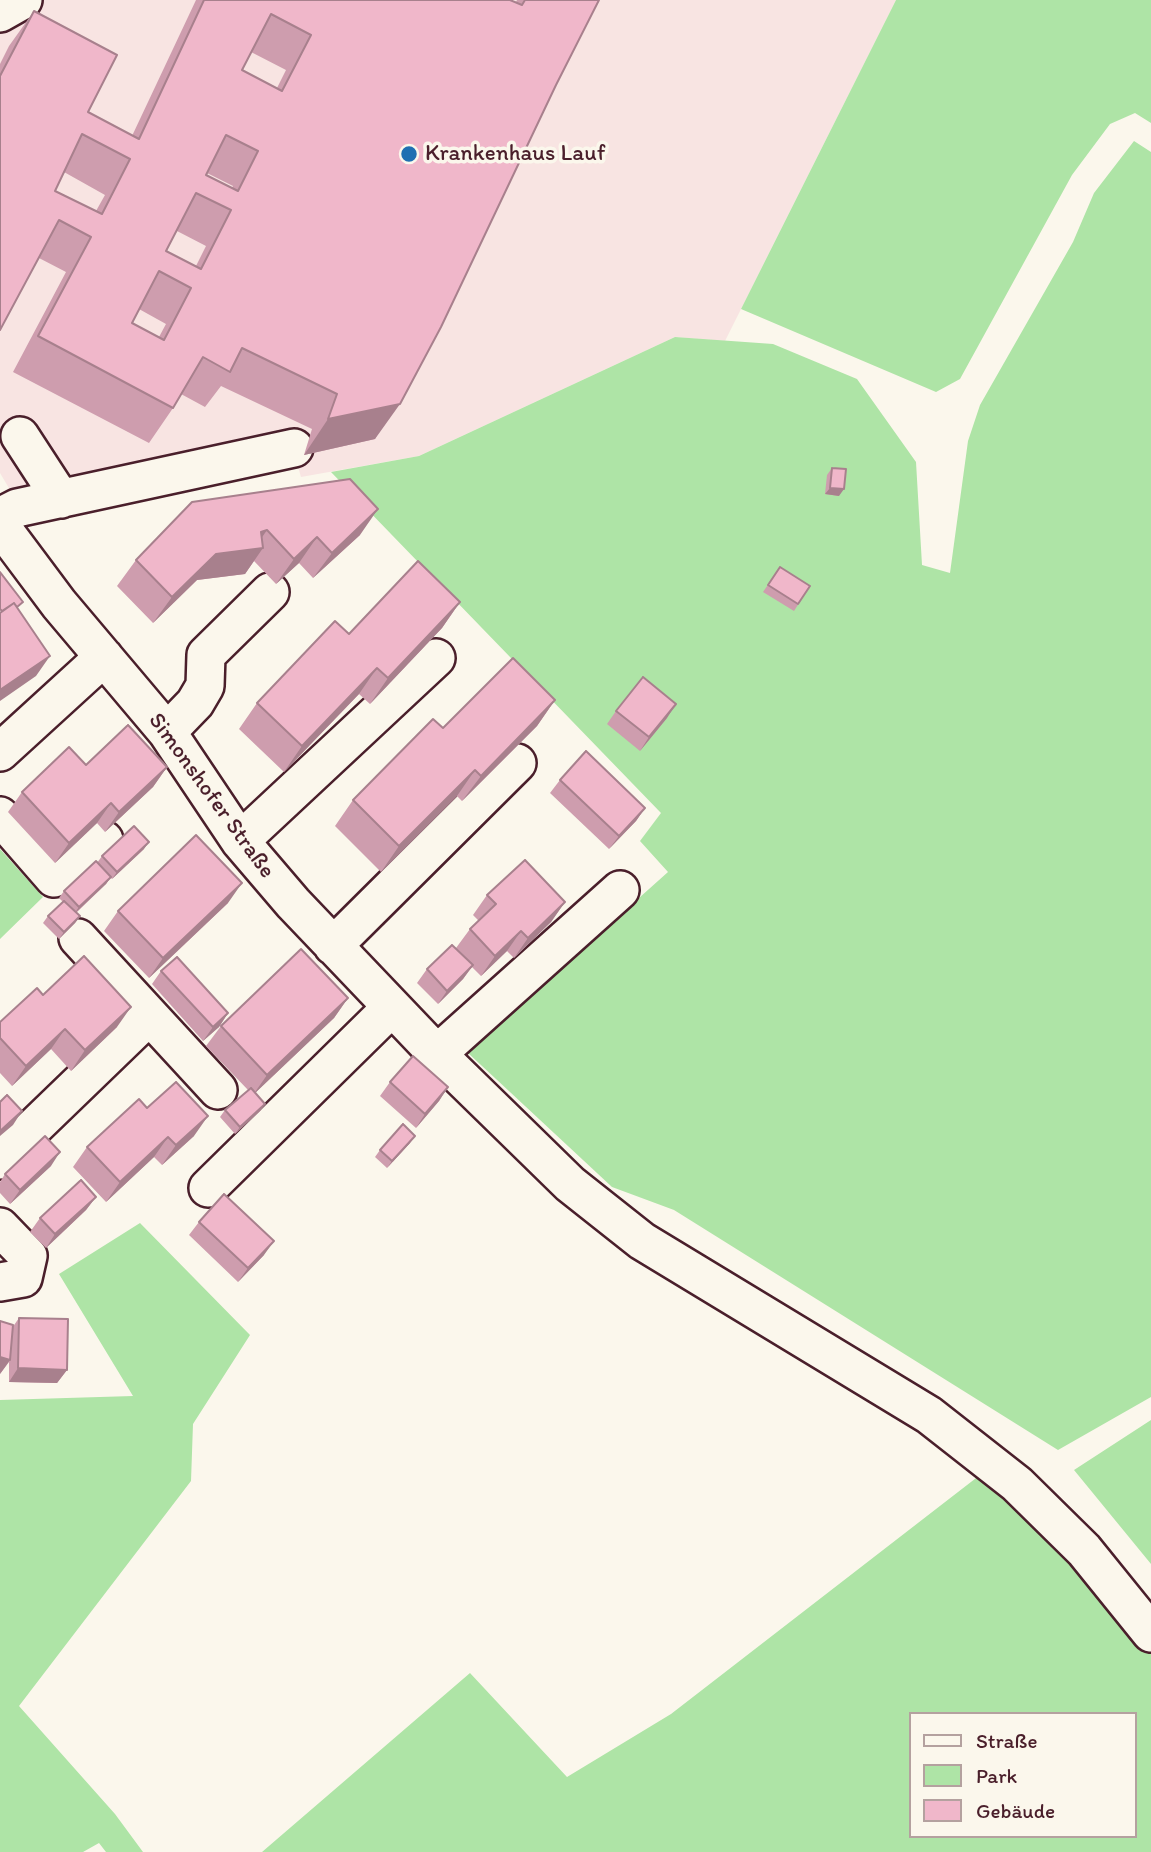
<!DOCTYPE html>
<html>
<head>
<meta charset="utf-8">
<style>
	body { margin:0 }
	#map { position:relative; width:1151px; height:1852px; overflow:hidden; background:#fbf7ec; font-family:Itim,sans-serif }
	canvas { display:block }
	.legend { position:absolute; left:909px; top:1712px; width:228px; height:126px; box-sizing:border-box; background:#fbf7ec; border:2px solid #b4a19f; margin:0; padding:9px 12px; list-style:none; font-size:21px; color:#4a1f2b }
	.legend li { display:flex; align-items:center; gap:14px; height:35px }
	.legend b { width:35px; border:2px solid #b4a19f }
</style>
</head>
<body>
<div id="map">
<canvas width="1151" height="1852"></canvas>
<ul class="legend">
<li><b style="height:9px;background:#fbf7ec"></b>Straße</li>
<li><b style="height:19px;background:#aee4a6"></b>Park</li>
<li><b style="height:19px;background:#f0b7ca"></b>Gebäude</li>
</ul>
</div>
<script>
const ctx = document.querySelector('canvas').getContext('2d');
ctx.lineJoin = 'round';
function fillPath(path, color) { ctx.fillStyle = color; ctx.fill(path, 'evenodd'); }
const poly = rows => new Path2D(rows.map(r => 'M' + r).join(''));
function stroke(path, color, width, dash) { ctx.strokeStyle = color; ctx.lineWidth = width; ctx.lineCap = dash ? 'butt' : 'round'; ctx.setLineDash(dash || []); ctx.stroke(path); }
function write(font, color, halo, rows, align = 'center') {
  ctx.font = font + ' Itim,sans-serif'; ctx.lineWidth = 7; ctx.setLineDash([]); ctx.textBaseline = 'middle'; ctx.strokeStyle = halo; ctx.fillStyle = color; for (const [text, x, y, turn = 0] of rows) {
    ctx.save(); ctx.translate(x, y); ctx.rotate((+turn || 0) * Math.PI / 180); ctx.textAlign = isNaN(turn) ? turn : align; if (halo) ctx.strokeText(text, 0, 0); ctx.fillText(text, 0, 0); ctx.restore();
  }
}
const built = poly([
	[0,0,896,0,725,341,675,337,419,456,301,477,290,439,13,495,0,473]
]);
const green = poly([
	[896,0,1151,0,1151,123,1135,113,1110,124,1072,175,960,379,936,392,741,309],
	[1134,141,1151,152,1151,1397,1058,1450,674,1210,612,1187,467,1052,668,872,640,841,661,813,331,472,419,456,675,337,773,344,857,379,916,462,922,565,950,573,968,441,980,405,1073,242,1094,193],
	[0,849,43,897,0,939],
	[140,1223,250,1335,193,1424,191,1481,19,1706,115,1814,143,1852,106,1852,99,1843,83,1852,0,1852,0,1400,133,1396,59,1274],
	[1151,1420,1151,1564,1074,1470],
	[980,1475,1068,1561,1141,1651,1151,1645,1151,1852,262,1852,470,1673,567,1777,671,1714],
	[911,1714,1135,1714,1135,1836,911,1836]
]);
const minor = poly([
	[0,13,23,0],
	[20,436,61,499],
	[0,517,17,508,294,448],
	[0,525,59,604,167,732,240,841,293,903,437,1054,570,1184,642,1241,929,1415,1017,1484,1084,1550,1151,1633],
	[167,732,195,703,205,686,206,655,270,592],
	[0,752,104,657],
	[0,816,54,878,104,840],
	[240,841,436,658],
	[78,938,218,1090],
	[333,946,517,763],
	[437,1054,620,890],
	[0,1160,148,1017],
	[208,1188,392,1007],
	[0,1227,28,1256,23,1278,0,1282]
]);
const wall = poly([
	[196,0,510,0,516,2,517,0,599,0,375,439,304,455,312,429,221,386,205,407,181,394,173,408,149,443,13,372,66,272,39,258,0,330,0,64,9,46,34,11,88,112,132,136],
	[251,52,286,70,277,88,242,70],
	[64,172,105,195,96,211,55,191],
	[207,173,233,186,232,188,206,175],
	[177,231,206,246,196,266,166,251],
	[139,309,166,324,159,337,132,323],
	[832,468,839,496,825,494,827,475],
	[192,502,360,535,313,578,299,563,276,584,254,561,245,574,197,580,153,623,117,586,136,560],
	[780,567,810,586,794,611,763,592],
	[460,602,442,628,370,704,359,694,284,772,239,729,257,703,349,634],
	[555,700,537,726,462,801,457,796,381,872,335,826,353,800,443,728],
	[616,711,667,718,640,751,607,724],
	[86,765,167,767,153,787,105,832,97,823,55,863,8,812,22,792],
	[560,780,645,808,636,821,609,849,550,793],
	[144,849,112,879,97,863,102,856],
	[111,877,106,884,76,913,80,916,75,923,59,939,43,923,48,916,63,902,59,898,64,891],
	[487,895,565,902,551,922,514,958,507,951,481,976,472,967,463,979,438,1004,417,983,427,969,456,948,470,929,479,921,473,915],
	[228,903,149,978,104,931,118,911],
	[161,971,228,1013,219,1027,203,1041,152,984],
	[43,995,117,1027,71,1071,51,1049,12,1086,0,1073,0,1022],
	[348,998,334,1018,255,1093,265,1104,260,1111,235,1134,220,1117,225,1110,248,1090,206,1046,221,1026],
	[390,1082,448,1087,439,1101,416,1128,380,1096],
	[147,1108,194,1136,162,1165,154,1157,106,1202,73,1167,87,1147],
	[410,1143,387,1168,375,1157,380,1150],
	[51,1166,10,1204,0,1193,0,1182,5,1174],
	[96,1197,86,1210,46,1248,30,1232,40,1218],
	[199,1222,264,1255,238,1282,189,1235],
	[19,1318,67,1370,57,1383,9,1382,9,1362,0,1374,12,1328]
]);
const shadedWall = poly([
	[400,404,375,439,304,455,328,419],
	[830,488,844,489,839,496,825,494],
	[378,509,360,535,313,578,332,553],
	[267,530,254,549,263,548,245,574,197,580,153,623,172,597,216,554],
	[317,537,299,563,276,584,294,559],
	[460,602,442,628,370,704,388,678],
	[50,656,36,676,0,701,0,690],
	[377,668,359,694,284,772,302,746],
	[555,700,537,726,462,801,481,776],
	[676,704,667,718,640,751,649,737],
	[167,767,153,787,105,832,119,812],
	[475,770,457,796,381,872,399,846],
	[111,803,97,823,55,863,69,843],
	[645,808,636,821,609,849,619,836],
	[149,842,144,849,112,879,117,872],
	[111,877,106,884,74,914,79,907],
	[242,883,228,903,149,978,163,958],
	[565,902,551,922,514,958,528,938],
	[80,916,75,923,59,939,64,932],
	[521,931,507,951,481,976,495,956],
	[473,965,463,979,438,1004,447,991],
	[348,998,334,1018,253,1095,267,1075],
	[131,1007,117,1027,71,1071,85,1050],
	[228,1013,219,1027,203,1041,213,1027],
	[65,1029,51,1049,12,1086,26,1066],
	[448,1087,439,1101,416,1128,425,1114],
	[265,1104,260,1111,235,1134,240,1127],
	[22,1111,13,1125,0,1136,0,1131],
	[208,1116,194,1136,162,1165,176,1145],
	[415,1136,410,1143,387,1168,392,1161],
	[168,1137,154,1157,106,1202,120,1182],
	[60,1152,51,1166,10,1204,20,1190],
	[96,1197,86,1210,46,1248,55,1234],
	[274,1241,264,1255,238,1282,248,1268],
	[0,1357,10,1360,0,1374],
	[18,1368,67,1370,57,1383,9,1382]
]);
const building = poly([
	[204,0,510,0,522,5,525,0,599,0,556,85,441,327,400,404,328,419,337,394,242,348,230,372,203,357,173,408,38,336,91,237,59,220,0,330,0,76,34,11,117,55,88,112,139,139,204,0],
	[271,14,311,35,282,91,242,70,271,14],
	[82,134,130,159,102,214,55,191,82,134],
	[226,135,258,151,238,191,206,175,226,135],
	[196,193,231,210,201,269,166,251,196,193],
	[159,271,191,288,164,340,132,323,159,271],
	[832,468,846,469,844,489,830,488,832,468],
	[350,479,378,509,332,553,317,537,294,559,267,530,261,532,263,548,216,554,172,597,136,560,192,502,350,479],
	[418,561,460,602,388,678,377,668,302,746,257,703,335,621,349,634,418,561],
	[780,567,810,586,798,604,768,585,780,567],
	[0,572,23,602,17,607,14,603,2,611,0,609,0,572],
	[14,603,50,656,0,690,0,613,14,603],
	[513,658,555,700,481,776,475,770,399,846,353,800,433,719,443,728,513,658],
	[643,677,676,704,649,737,616,711,643,677],
	[128,725,167,767,119,812,111,803,69,843,22,792,69,747,86,765,128,725],
	[586,751,645,808,619,836,560,780,586,751],
	[134,826,149,842,117,872,102,856,134,826],
	[196,835,242,883,163,958,118,911,196,835],
	[525,860,565,902,528,938,521,931,495,956,470,929,496,904,487,895,525,860],
	[96,861,111,877,79,907,64,891,96,861],
	[64,901,80,916,64,932,48,916,64,901],
	[452,945,473,965,447,991,427,969,452,945],
	[301,949,348,998,267,1075,221,1026,301,949],
	[84,956,131,1007,85,1050,65,1029,26,1066,0,1038,0,1022,37,988,43,995,84,956],
	[177,957,228,1013,213,1027,161,971,177,957],
	[413,1056,448,1087,425,1114,390,1082,413,1056],
	[176,1082,208,1116,176,1145,168,1137,120,1182,87,1147,139,1099,147,1108,176,1082],
	[251,1088,265,1104,240,1127,225,1110,251,1088],
	[7,1095,22,1111,0,1131,0,1102,7,1095],
	[403,1124,415,1136,392,1161,380,1150,403,1124],
	[45,1136,60,1152,20,1190,5,1174,45,1136],
	[81,1180,96,1197,55,1234,40,1218,81,1180],
	[224,1194,274,1241,248,1268,199,1222,224,1194],
	[19,1318,68,1319,67,1370,18,1368,19,1318],
	[0,1321,13,1325,10,1360,0,1357,0,1321]
]);
const markers = [
	[409,154,9,"#1f6fb2"]
];
const poiNames = [
	["Krankenhaus Lauf",425,154]
];
const streetNames = [
	["Simonshofer Straße",211,796,54]
];
fillPath(built, '#f8e4e2');
fillPath(green, '#aee4a6');
stroke(minor, '#4a1f2b', 42);
stroke(minor, '#fbf7ec', 37);
fillPath(wall, '#ce9dae');
fillPath(shadedWall, '#a8808d');
fillPath(building, '#f0b7ca');
stroke(building, '#a8808d', 2);
for (const [x, y, r, color] of markers) { const dot = new Path2D(); dot.arc(x, y, r, 0, 2 * Math.PI); ctx.fillStyle = color; ctx.fill(dot); stroke(dot, '#fbf7ec', 2.5); }
write('23px', '#4a1f2b', '#fbf7ec', poiNames, 'left');
write('23px', '#4a1f2b', '#fbf7ec', streetNames);
</script>
</body>
</html>
